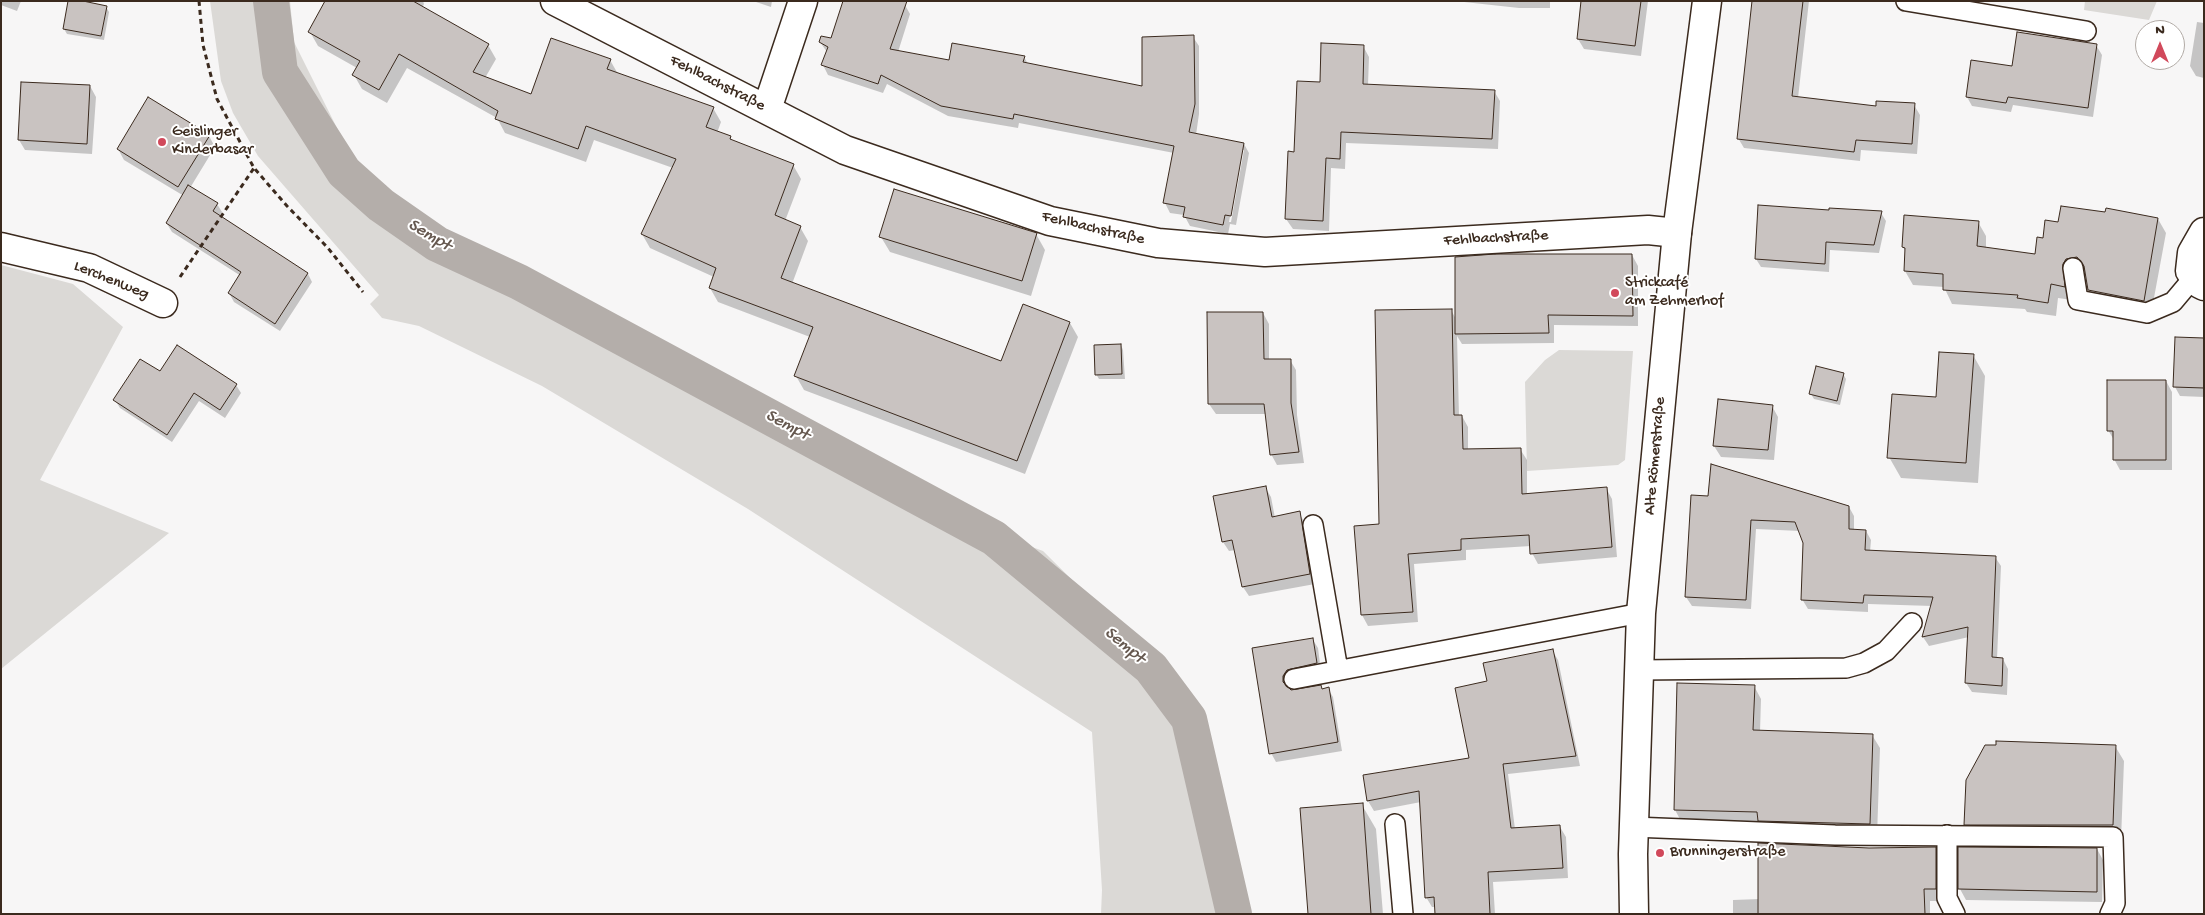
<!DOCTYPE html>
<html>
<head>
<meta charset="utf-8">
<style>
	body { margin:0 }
	#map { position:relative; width:2205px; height:915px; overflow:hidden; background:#f7f6f6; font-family:"Gochi Hand",sans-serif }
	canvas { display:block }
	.frame { position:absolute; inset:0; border:2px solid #3b2a1e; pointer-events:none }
	.north { position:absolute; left:2135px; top:20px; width:50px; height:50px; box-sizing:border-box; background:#fff; border:1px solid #b1aaa5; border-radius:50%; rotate:0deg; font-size:14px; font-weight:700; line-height:20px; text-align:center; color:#3b2a1e }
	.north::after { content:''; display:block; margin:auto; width:18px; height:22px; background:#d1495b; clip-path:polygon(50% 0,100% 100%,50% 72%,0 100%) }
</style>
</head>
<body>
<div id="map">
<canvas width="2205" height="915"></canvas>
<div class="frame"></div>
<div class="north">N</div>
</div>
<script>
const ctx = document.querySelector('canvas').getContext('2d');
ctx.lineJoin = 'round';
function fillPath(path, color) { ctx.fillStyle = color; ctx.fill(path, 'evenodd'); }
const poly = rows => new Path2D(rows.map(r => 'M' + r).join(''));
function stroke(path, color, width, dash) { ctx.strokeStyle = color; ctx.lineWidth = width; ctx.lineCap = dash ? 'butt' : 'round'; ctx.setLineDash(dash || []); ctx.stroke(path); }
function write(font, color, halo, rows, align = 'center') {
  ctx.font = font + ' "Gochi Hand",sans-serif'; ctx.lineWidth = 4; ctx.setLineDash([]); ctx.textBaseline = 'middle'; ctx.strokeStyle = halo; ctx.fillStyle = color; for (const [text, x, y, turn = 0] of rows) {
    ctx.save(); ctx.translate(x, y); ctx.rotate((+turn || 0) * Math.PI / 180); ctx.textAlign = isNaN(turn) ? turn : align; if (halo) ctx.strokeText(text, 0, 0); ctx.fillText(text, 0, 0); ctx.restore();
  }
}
const green = poly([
	[210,1,290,1,294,42,352,158,470,271,869,487,1043,551,1161,668,1243,914,1101,914,1102,890,1092,732,748,509,542,386,419,326,382,318,370,304,379,295,258,156,233,113,221,81],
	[2085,1,2157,1,2149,20,2084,10],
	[1,265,73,284,123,327,40,480,169,533,1,669],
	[1559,350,1633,351,1625,460,1618,465,1527,471,1525,382,1545,360]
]);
const shadow = poly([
	[1,1,21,1,17,11,1,5],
	[327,1,423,1,424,4,422,8,488,45,496,59,485,78,532,95,610,60,618,74,713,108,721,122,717,133,730,137,732,142,793,165,801,179,785,221,800,227,808,241,792,284,1002,363,1023,305,1070,323,1078,337,1025,474,804,390,796,376,810,337,718,302,710,288,714,277,650,248,642,234,673,168,594,140,586,162,505,133,497,118,407,68,387,103,362,89,354,75,357,68,318,46,310,32],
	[753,1,772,1,771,7],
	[1455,1,1550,1,1550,8,1519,8],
	[1583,1,1648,1,1641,56,1584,49,1578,39],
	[1753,1,1809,1,1798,98,1877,107,1914,105,1920,115,1917,154,1861,150,1860,161,1744,148,1738,138],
	[905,5,910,14,898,52,950,62,1024,57,1028,64,1144,87,1193,37,1199,46,1199,114,1196,135,1244,144,1249,153,1236,225,1230,224,1228,234,1190,226,1184,215,1170,213,1165,203,1174,153,1019,123,1018,128,948,116,887,84,883,93,828,75,823,65,827,52,820,42,832,39],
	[1242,150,1244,150,1231,222,1229,222],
	[106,7,109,12,104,40,67,34,64,29],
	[2197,22,2204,23,2204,78,2196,76,2190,66],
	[2096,45,2102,55,2093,117,2013,105,2011,112,1972,106,1967,97],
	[1363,46,1369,57,1368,85,1494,91,1500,101,1498,149,1346,143,1345,169,1331,168,1329,231,1293,229,1286,219,1295,154],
	[90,86,96,97,92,154,25,150,19,140],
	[209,136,215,147,190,188,217,204,222,212,219,216,308,274,312,282,280,331,234,302,229,293,241,276,172,232,167,224,184,196,124,160,118,149],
	[1830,212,1881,213,1886,221,1879,253,1830,250,1829,272,1761,267,1756,259],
	[2158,219,2166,233,2151,314,2097,304,2089,290,2086,273,2080,270,2072,300,2058,298,2056,316,2027,312,2025,309,1952,304,1944,287,1913,285,1905,271,1906,253,1903,247,1978,222,1986,236,1986,248,2036,255,2044,239,2059,223],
	[1036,234,1045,250,1031,296,890,252,881,237],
	[1632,255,1638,266,1638,326,1554,325,1554,343,1462,344,1457,336,1459,416,1462,416,1468,427,1468,450,1520,449,1527,460,1527,495,1606,488,1612,499,1617,557,1538,564,1532,553,1531,546,1466,550,1466,560,1414,564,1418,622,1368,626,1362,615,1380,525,1451,310,1456,319],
	[1263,313,1269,324,1269,360,1290,360,1296,370,1297,415,1304,463,1277,465,1271,454,1267,414,1216,414,1209,404],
	[2176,338,2204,339,2204,397,2180,396,2175,387],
	[1121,345,1123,350,1125,379,1099,379,1096,374],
	[1973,355,1985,376,1978,483,1901,478,1889,457],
	[160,373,236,385,241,393,225,418,199,401,172,442,120,408,115,400],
	[1843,374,1846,379,1840,405,1814,399,1811,394],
	[2166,381,2172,392,2172,470,2120,470,2114,459,2114,440,2108,430],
	[1772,406,1778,417,1774,460,1721,457,1714,446],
	[1265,487,1271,497,1275,518,1299,513,1305,523,1315,584,1249,596,1243,587,1236,550,1229,551,1223,542],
	[1692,496,1849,507,1854,516,1854,531,1866,531,1871,540,1870,552,1995,557,2001,566,1997,659,2003,659,2008,669,2007,695,1972,692,1966,683,1969,637,1929,646,1923,637,1932,606,1868,604,1868,612,1808,609,1802,599,1805,543,1800,531,1756,529,1751,609,1692,606,1686,597],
	[1313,640,1318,648,1321,672,1292,679,1287,689,1290,691,1328,689,1333,697,1342,751,1276,762,1271,753,1254,649],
	[1552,650,1558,660,1580,766,1508,774,1515,829,1560,827,1566,837,1568,878,1493,882,1495,914,1436,914,1436,907,1432,907,1426,897,1421,802,1374,811,1368,801,1470,759,1489,682],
	[1678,685,1754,686,1761,699,1760,732,1872,735,1880,748,1877,837,1682,823,1675,810],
	[2115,746,2124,761,2121,840,1974,839,1965,824],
	[1362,805,1376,829,1383,914,1309,914],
	[1960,848,2097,849,2103,860,2102,902,1966,900,1960,889],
	[1869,849,1935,849,1942,861,1942,901,1930,901,1930,914,1733,914,1733,900,1760,899]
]);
const canal = poly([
	[271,1,280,72,344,172,381,205,437,244,519,282,994,538,1151,668,1189,719,1234,914]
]);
const building = poly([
	[68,1,83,1,107,6,101,36,63,29,68,1],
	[325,1,413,1,489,44,473,72,531,94,551,38,611,59,607,69,714,107,706,127,731,136,730,139,794,164,775,215,801,226,781,278,1001,361,1023,304,1070,322,1017,461,794,376,813,327,709,288,716,268,641,234,676,159,586,126,578,149,495,119,498,111,399,54,379,90,352,75,360,61,308,32,325,1],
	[843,1,907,1,890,49,949,60,952,43,1025,56,1023,62,1142,86,1142,37,1194,35,1195,104,1189,132,1244,143,1231,216,1225,215,1223,225,1183,217,1185,207,1163,203,1174,146,1014,114,1013,119,941,106,881,75,878,84,821,65,828,47,819,42,821,36,831,38,843,1],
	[1581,1,1641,1,1635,46,1577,39,1581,1],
	[1752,1,1803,1,1792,96,1876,106,1876,101,1915,103,1912,144,1856,140,1854,152,1737,139,1752,1],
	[2017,32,2097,44,2088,108,2008,97,2006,103,1966,97,1971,60,2012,66,2017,32],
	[1321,43,1364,45,1363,84,1495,90,1492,139,1341,132,1340,159,1326,158,1323,221,1285,219,1288,151,1294,152,1297,81,1320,82,1321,43],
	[21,82,90,85,87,144,18,140,21,82],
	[148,97,210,135,178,187,117,149,148,97],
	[188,185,218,203,213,211,308,273,275,324,228,293,241,272,166,223,188,185],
	[894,189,1037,233,1022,281,879,237,894,189],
	[1758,205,1829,210,1829,208,1882,211,1874,245,1826,242,1825,264,1755,259,1758,205],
	[2061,206,2105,212,2106,208,2158,218,2144,301,2088,290,2084,266,2077,257,2066,259,2063,264,2065,287,2051,284,2048,303,2017,298,2018,295,1943,290,1943,274,1904,271,1905,248,1902,247,1904,215,1979,221,1977,246,2035,254,2037,237,2043,238,2045,220,2058,222,2061,206],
	[1495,254,1632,254,1633,316,1548,315,1549,333,1455,334,1455,257,1495,254],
	[1452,309,1454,415,1462,415,1463,449,1521,448,1522,494,1607,487,1612,547,1530,554,1529,535,1461,539,1461,550,1408,554,1413,612,1361,615,1354,526,1379,524,1375,310,1452,309],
	[1207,312,1263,312,1264,359,1291,359,1291,403,1299,452,1270,455,1264,404,1208,404,1207,312],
	[2175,337,2204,338,2204,388,2173,387,2175,337],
	[1121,344,1122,374,1095,375,1094,345,1121,344],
	[177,345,237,384,220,410,194,393,167,435,113,400,140,359,160,371,177,345],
	[1939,352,1974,354,1966,463,1887,458,1892,394,1936,397,1939,352],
	[1816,366,1844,373,1837,401,1809,394,1816,366],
	[2107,380,2166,380,2166,460,2113,460,2113,431,2107,431,2107,380],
	[1718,399,1773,405,1768,450,1713,446,1718,399],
	[1711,464,1849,506,1849,529,1866,530,1865,550,1996,556,1992,657,2003,658,2002,686,1965,683,1968,627,1922,637,1933,597,1864,595,1863,603,1801,600,1803,543,1795,522,1751,520,1746,600,1685,597,1691,495,1708,496,1711,464],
	[1266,486,1272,517,1300,511,1310,574,1242,587,1232,540,1222,542,1213,496,1266,486],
	[1313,638,1317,663,1287,670,1283,676,1283,682,1291,690,1321,685,1322,689,1329,687,1338,742,1269,754,1252,648,1313,638],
	[1553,649,1576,756,1503,764,1511,828,1560,825,1563,868,1488,872,1490,914,1435,914,1434,897,1425,898,1419,791,1367,801,1363,775,1469,758,1455,688,1487,681,1483,663,1553,649],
	[1677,683,1755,685,1753,730,1873,734,1870,824,1758,821,1757,812,1674,810,1677,683],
	[1996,741,2116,745,2113,825,1964,825,1966,780,1985,745,1996,745,1996,741],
	[1363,803,1371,914,1308,914,1300,808,1363,803],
	[1758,843,1869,848,1936,847,1936,889,1924,889,1925,914,1758,914,1758,843],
	[1958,847,2097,848,2097,892,1958,889,1958,847]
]);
const path = poly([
	[199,1,203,45,217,99,254,168,287,206,328,248,363,292],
	[180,277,254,168]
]);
const service = poly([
	[1906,1,2086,31],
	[2073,268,2078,300,2147,313,2173,302,2194,277],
	[1313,525,1338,670],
	[1638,670,1846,668,1864,663,1886,651,1912,623],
	[1294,679,1641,613],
	[1395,824,1403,914],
	[1633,827,1835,835,2113,837,2115,903,2110,914],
	[1947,835,1947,898,1955,914]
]);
const minor = poly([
	[555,1,845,150,1050,221,1158,243,1265,252,1648,230,1677,233],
	[767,109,803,1],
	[2204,232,2192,253,2190,271,2200,284,2204,286],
	[1,247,89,268,163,303]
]);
const secondary = poly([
	[1634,914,1633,854,1641,613,1677,233,1707,1]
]);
const markers = [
	[162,142,5,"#d1495b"],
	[1615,293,5,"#d1495b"],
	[1660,853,5,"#d1495b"]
];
const streetNames = [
	["Fehlbachstraße",717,84,27],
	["Fehlbachstraße",1093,229,13],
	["Fehlbachstraße",1496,239,-3],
	["Lerchenweg",111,281,22],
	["Alte Römerstraße",1656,456,-85]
];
const poiNames = [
	["Geislinger",172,133],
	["Kinderbasar",172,151],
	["Strickcafé",1625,284],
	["am Zehmerhof",1625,302],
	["Brunningerstraße",1670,853]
];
const waterNames = [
	["Sempt",429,236,31],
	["Sempt",787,426,28],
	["Sempt",1124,646,40]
];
fillPath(green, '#dbd9d6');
fillPath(shadow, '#0003');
stroke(canal, '#b4aeaa', 36);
fillPath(building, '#c9c3c1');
stroke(building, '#3b2a1e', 1);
stroke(service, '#3b2a1e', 22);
stroke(minor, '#3b2a1e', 31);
stroke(secondary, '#3b2a1e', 31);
stroke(path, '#3b2a1e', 3, [5, 4]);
stroke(service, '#fff', 19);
stroke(minor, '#fff', 28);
stroke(secondary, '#fff', 28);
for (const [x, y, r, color] of markers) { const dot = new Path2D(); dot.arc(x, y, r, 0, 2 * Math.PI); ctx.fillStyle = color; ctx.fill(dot); stroke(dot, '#fff', 2); }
write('16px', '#3b2a1e', '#fff', streetNames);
write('16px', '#3b2a1e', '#fff', poiNames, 'left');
write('italic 18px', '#65584f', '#fff', waterNames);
</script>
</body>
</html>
